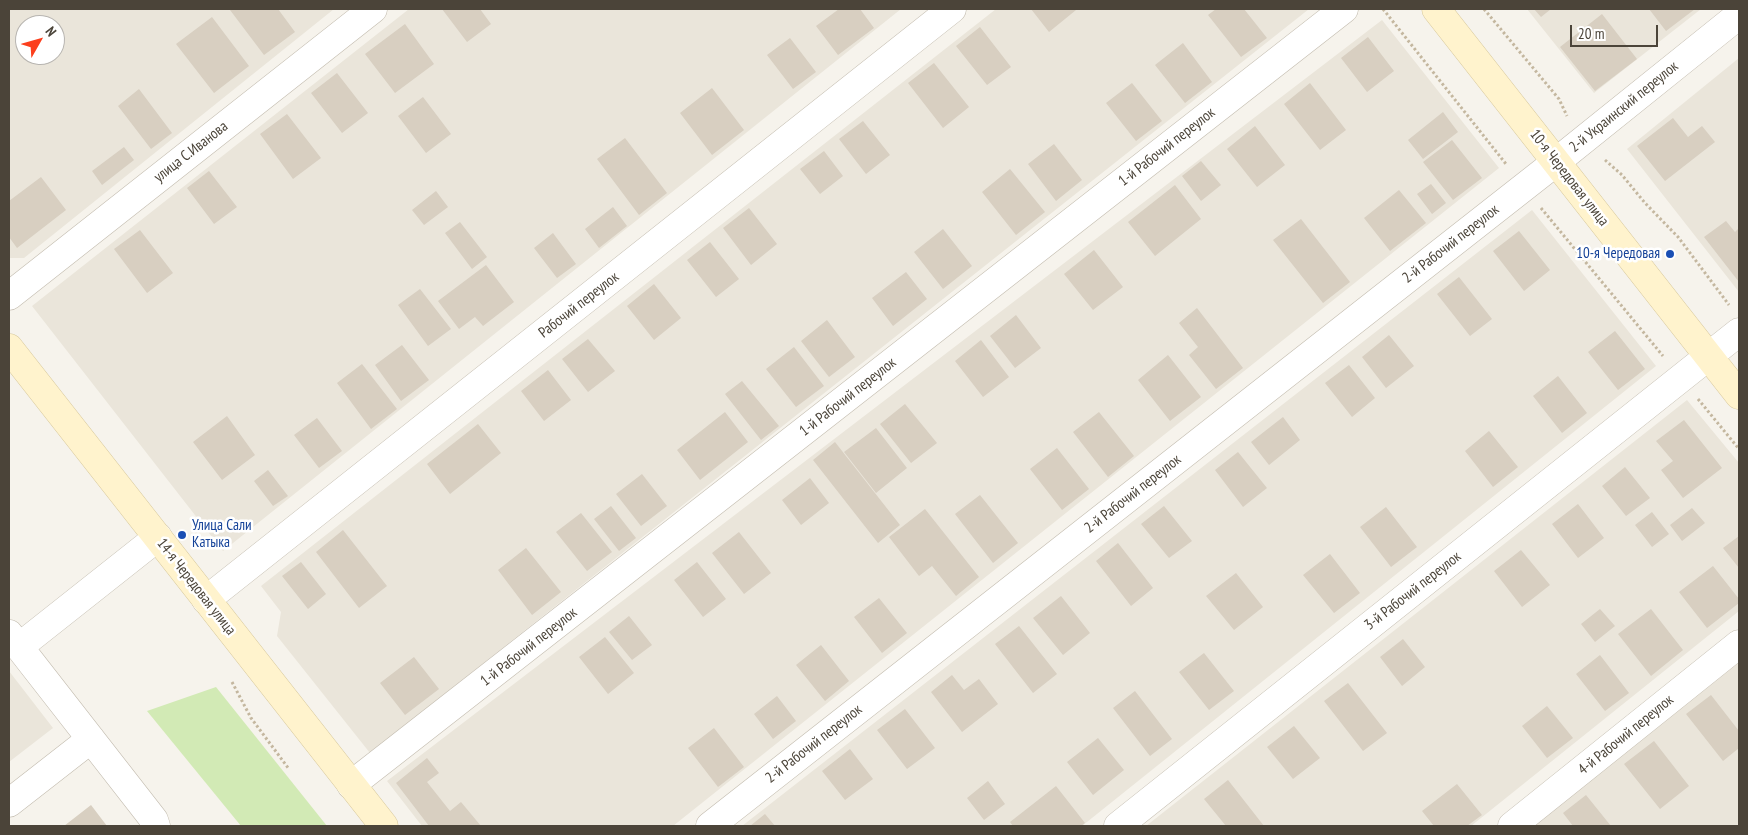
<!DOCTYPE html>
<html>
<head>
<meta charset="utf-8">
<style>
	body { margin:0 }
	#map { position:relative; width:1748px; height:835px; overflow:hidden; background:#f6f3ec; font-family:"PT Sans Narrow",sans-serif }
	canvas { display:block }
	.frame { position:absolute; inset:0; border:10px solid #4b4439; pointer-events:none }
	.north { position:absolute; left:15px; top:15px; width:50px; height:50px; box-sizing:border-box; background:#fff; border:1px solid #b7b4b0; border-radius:50%; rotate:52deg; font-size:14px; font-weight:700; line-height:20px; text-align:center; color:#4b4439 }
	.north::after { content:''; display:block; margin:auto; width:18px; height:22px; background:#fc3f1d; clip-path:polygon(50% 0,100% 100%,50% 72%,0 100%) }
	.scale { position:absolute; left:1570px; top:25px; width:88px; height:22px; box-sizing:border-box; border:2px solid #4b4439; border-top:0; padding-left:6px; font-size:15px; line-height:18px; white-space:nowrap; color:#4b4439; -webkit-text-stroke:4px #fff; paint-order:stroke }
</style>
</head>
<body>
<div id="map">
<canvas width="1748" height="835"></canvas>
<div class="frame"></div>
<div class="north">N</div>
<div class="scale">20 m</div>
</div>
<script>
const ctx = document.querySelector('canvas').getContext('2d');
ctx.lineJoin = 'round';
function fillPath(path, color) { ctx.fillStyle = color; ctx.fill(path, 'evenodd'); }
const poly = rows => new Path2D(rows.map(r => 'M' + r).join(''));
function stroke(path, color, width, dash) { ctx.strokeStyle = color; ctx.lineWidth = width; ctx.lineCap = dash ? 'butt' : 'round'; ctx.setLineDash(dash || []); ctx.stroke(path); }
function write(font, color, halo, rows, align = 'center') {
  ctx.font = font + ' "PT Sans Narrow",sans-serif'; ctx.lineWidth = 5; ctx.setLineDash([]); ctx.textBaseline = 'middle'; ctx.strokeStyle = halo; ctx.fillStyle = color; for (const [text, x, y, turn = 0] of rows) {
    ctx.save(); ctx.translate(x, y); ctx.rotate((+turn || 0) * Math.PI / 180); ctx.textAlign = isNaN(turn) ? turn : align; if (halo) ctx.strokeText(text, 0, 0); ctx.fillText(text, 0, 0); ctx.restore();
  }
}
const residential = poly([
	[9,9,334,9,24,258,9,258],
	[25,25,55,25,55,55,25,55],
	[409,9,901,9,223,551,32,306],
	[996,9,1309,9,370,753,277,636,281,612,261,586],
	[1527,9,1701,9,1594,93],
	[1382,20,1499,168,673,826,422,826,387,781],
	[1739,58,1739,292,1627,149],
	[1532,210,1656,366,1082,826,742,826],
	[1687,400,1739,463,1739,611,1471,826,1146,826],
	[1739,661,1739,826,1534,826],
	[9,671,53,728,9,762]
]);
const green = poly([
	[216,687,327,826,241,826,147,711]
]);
const building = poly([
	[233,9,278,9,295,32,264,55,230,10],
	[442,9,480,9,491,24,467,42],
	[839,9,860,9,874,28,838,55,816,26],
	[1031,9,1075,9,1076,10,1049,32],
	[1216,9,1244,9,1267,38,1241,57,1208,15],
	[1534,9,1551,9,1541,17],
	[1649,9,1695,9,1666,31],
	[1602,14,1637,59,1595,91,1560,47],
	[212,17,249,66,214,93,176,44],
	[405,24,434,64,395,93,365,54],
	[980,27,1011,67,987,85,956,46],
	[1368,37,1394,71,1367,92,1341,58],
	[790,38,816,72,793,89,767,55],
	[1183,43,1212,82,1185,103,1155,65],
	[934,63,969,107,943,128,908,83],
	[337,73,368,113,342,133,311,93],
	[1132,83,1162,121,1136,141,1106,103],
	[1310,83,1346,130,1320,150,1284,104],
	[712,88,744,130,712,155,680,113],
	[139,89,172,133,151,149,118,106],
	[423,97,451,134,426,153,398,116],
	[1443,112,1458,132,1423,159,1408,140],
	[287,114,321,158,293,179,260,134],
	[1673,118,1688,137,1702,126,1715,142,1665,181,1637,146],
	[863,121,890,155,866,174,839,139],
	[1255,126,1285,165,1257,187,1227,149],
	[625,138,667,193,639,215,597,159],
	[1452,140,1482,178,1453,200,1423,162],
	[1054,144,1082,180,1056,201,1028,164],
	[124,147,134,160,102,185,92,171],
	[824,151,843,176,820,194,800,169],
	[1201,161,1221,185,1201,201,1182,176],
	[1010,169,1045,212,1016,235,982,192],
	[209,171,237,207,214,224,187,188],
	[41,177,66,210,17,248,9,237,9,201],
	[1431,184,1446,203,1432,214,1417,194],
	[1175,185,1201,219,1155,256,1128,222],
	[1399,190,1426,223,1390,251,1364,218],
	[436,191,448,207,424,225,412,210],
	[613,207,627,226,599,248,585,229],
	[749,208,777,244,751,265,723,228],
	[1301,219,1350,282,1323,303,1273,240],
	[1726,221,1735,232,1739,228,1739,282,1704,237],
	[460,222,487,257,472,269,445,233],
	[943,229,972,266,943,289,914,252],
	[140,230,173,273,147,293,114,249],
	[1519,231,1550,270,1524,291,1493,251],
	[553,233,576,264,557,278,534,248],
	[710,242,739,279,716,297,687,260],
	[1094,250,1123,287,1093,310,1064,274],
	[486,265,514,302,483,326,475,317,459,329,438,301],
	[906,272,927,299,893,326,872,298],
	[1459,277,1492,319,1470,336,1437,294],
	[654,284,681,318,654,340,627,306],
	[420,289,451,329,428,346,398,305],
	[1197,308,1243,368,1216,389,1189,355,1198,347,1179,323],
	[1016,315,1041,348,1015,368,990,336],
	[827,320,855,357,829,377,801,341],
	[1615,331,1645,369,1618,390,1588,352],
	[1389,335,1414,366,1386,388,1362,357],
	[588,339,615,371,588,392,562,359],
	[981,340,1009,377,983,397,955,361],
	[402,345,429,380,401,401,375,365],
	[794,347,824,386,796,407,766,369],
	[1168,355,1201,397,1170,421,1138,380],
	[362,364,397,409,371,429,337,383],
	[1349,365,1375,398,1352,417,1325,383],
	[548,370,571,400,544,421,521,391],
	[1558,376,1587,413,1562,433,1533,396],
	[742,381,779,426,761,440,725,394],
	[905,404,937,443,911,463,880,424],
	[725,412,748,442,700,480,677,450],
	[1099,412,1134,456,1108,477,1073,432],
	[227,416,255,455,222,480,193,442],
	[1283,417,1300,440,1269,465,1251,442],
	[317,418,342,451,319,468,294,435],
	[1684,420,1722,468,1683,498,1661,470,1673,461,1656,441],
	[478,424,501,453,450,494,427,464],
	[876,428,907,468,876,493,844,452],
	[1489,431,1518,467,1493,487,1465,451],
	[835,442,900,525,878,543,813,460],
	[1057,448,1089,489,1062,510,1030,469],
	[1238,452,1267,488,1243,507,1215,470],
	[1625,467,1650,498,1626,516,1602,486],
	[268,470,288,496,273,506,254,481],
	[642,474,667,506,641,526,616,494],
	[810,478,829,503,801,525,782,500],
	[980,495,1018,543,993,563,955,514],
	[1578,504,1604,538,1578,558,1552,524],
	[611,506,636,538,619,551,594,519],
	[1164,506,1192,541,1169,558,1141,524],
	[1386,507,1417,547,1391,567,1360,527],
	[1692,508,1705,523,1682,541,1670,525],
	[925,509,979,577,956,596,932,566,919,576,889,537],
	[1652,512,1669,534,1652,547,1635,525],
	[581,513,612,552,587,571,556,532],
	[343,530,387,586,359,608,316,552],
	[739,532,771,573,744,594,712,553],
	[1739,536,1739,568,1723,548],
	[1118,543,1153,588,1131,606,1096,561],
	[526,548,561,592,532,615,498,570],
	[1521,550,1550,585,1522,607,1494,571],
	[1330,554,1360,593,1334,613,1303,575],
	[301,562,326,594,308,609,282,576],
	[697,562,726,599,703,617,674,580],
	[1713,566,1739,599,1739,603,1707,628,1679,592],
	[1236,573,1263,607,1234,630,1206,596],
	[1061,596,1090,633,1063,655,1033,618],
	[879,598,907,633,882,653,854,617],
	[1600,609,1615,626,1595,642,1581,624],
	[1651,609,1683,650,1651,676,1618,634],
	[629,616,652,645,632,660,609,632],
	[1019,626,1057,674,1033,693,995,644],
	[605,637,634,673,608,694,579,657],
	[1403,639,1425,667,1402,686,1380,657],
	[821,645,849,681,825,701,796,665],
	[1204,653,1234,691,1209,710,1179,672],
	[1600,655,1629,693,1605,711,1576,674],
	[414,657,439,689,405,715,380,683],
	[952,675,964,690,979,679,998,704,962,732,931,692],
	[1348,683,1387,733,1363,751,1324,701],
	[1135,691,1172,739,1150,756,1113,708],
	[1711,695,1739,731,1739,748,1723,761,1686,714],
	[777,696,796,721,773,739,754,714],
	[1547,706,1573,738,1547,758,1522,726],
	[905,709,935,748,907,769,877,730],
	[1294,726,1320,758,1293,779,1267,747],
	[714,728,744,767,718,787,688,748],
	[1098,738,1124,770,1093,795,1067,762],
	[1654,741,1689,786,1660,809,1624,764],
	[850,749,873,779,845,800,822,771],
	[427,758,439,773,427,782,450,811,461,802,481,826,429,826,396,783],
	[1228,780,1264,826,1226,826,1204,799],
	[988,781,1005,804,984,820,967,798],
	[1457,784,1482,815,1467,826,1434,826,1422,811],
	[1056,786,1085,823,1081,826,1013,826,1010,822],
	[1586,795,1611,826,1573,826,1563,813],
	[91,805,107,826,64,826],
	[765,814,775,826,750,826]
]);
const path = poly([
	[1383,9,1506,164],
	[1484,9,1559,99,1567,116],
	[1605,160,1622,175,1645,203,1678,237,1729,305],
	[1541,208,1663,356],
	[1698,399,1739,449],
	[232,682,251,718,289,769]
]);
const street = poly([
	[9,296,373,9],
	[206,600,952,9],
	[9,634,154,820,156,826],
	[19,647,158,537],
	[351,785,1344,9],
	[9,803,91,739],
	[710,826,1556,162,1739,15],
	[1118,826,1739,332],
	[1512,826,1739,644]
]);
const secondary = poly([
	[1436,9,1739,395],
	[9,348,384,826]
]);
const markers = [
	[1670,254,5,"#1a4fb4"],
	[182,535,5,"#1a4fb4"]
];
const streetNames = [
	["2-й Украинский переулок",1624,107,-39],
	["1-й Рабочий переулок",1167,147,-38],
	["улица С.Иванова",191,152,-38],
	["10-я Чередовая улица",1569,178,52],
	["2-й Рабочий переулок",1451,244,-38],
	["Рабочий переулок",579,305,-38],
	["1-й Рабочий переулок",848,397,-38],
	["2-й Рабочий переулок",1133,494,-38],
	["14-я Чередовая улица",196,587,52],
	["3-й Рабочий переулок",1413,591,-38],
	["1-й Рабочий переулок",529,647,-38],
	["4-й Рабочий переулок",1626,735,-39],
	["2-й Рабочий переулок",814,744,-38]
];
const transitNames = [
	["10-я Чередовая",1660,254],
	["Улица Сали",192,526,"left"],
	["Катыка",192,543,"left"]
];
fillPath(residential, '#eae5da');
fillPath(green, '#d2eab5');
fillPath(building, '#d8cfc1');
stroke(street, '#c2bbae', 29);
stroke(secondary, '#d6c79b', 29);
stroke(path, '#c4b79f', 3, [2.5, 2.5]);
stroke(street, '#fff', 28);
stroke(secondary, '#fff3cd', 28);
for (const [x, y, r, color] of markers) { const dot = new Path2D(); dot.arc(x, y, r, 0, 2 * Math.PI); ctx.fillStyle = color; ctx.fill(dot); stroke(dot, '#fff', 2); }
write('15px', '#4b4439', '#fff', streetNames);
write('15px', '#164399', '#fff', transitNames, 'right');
</script>
</body>
</html>
